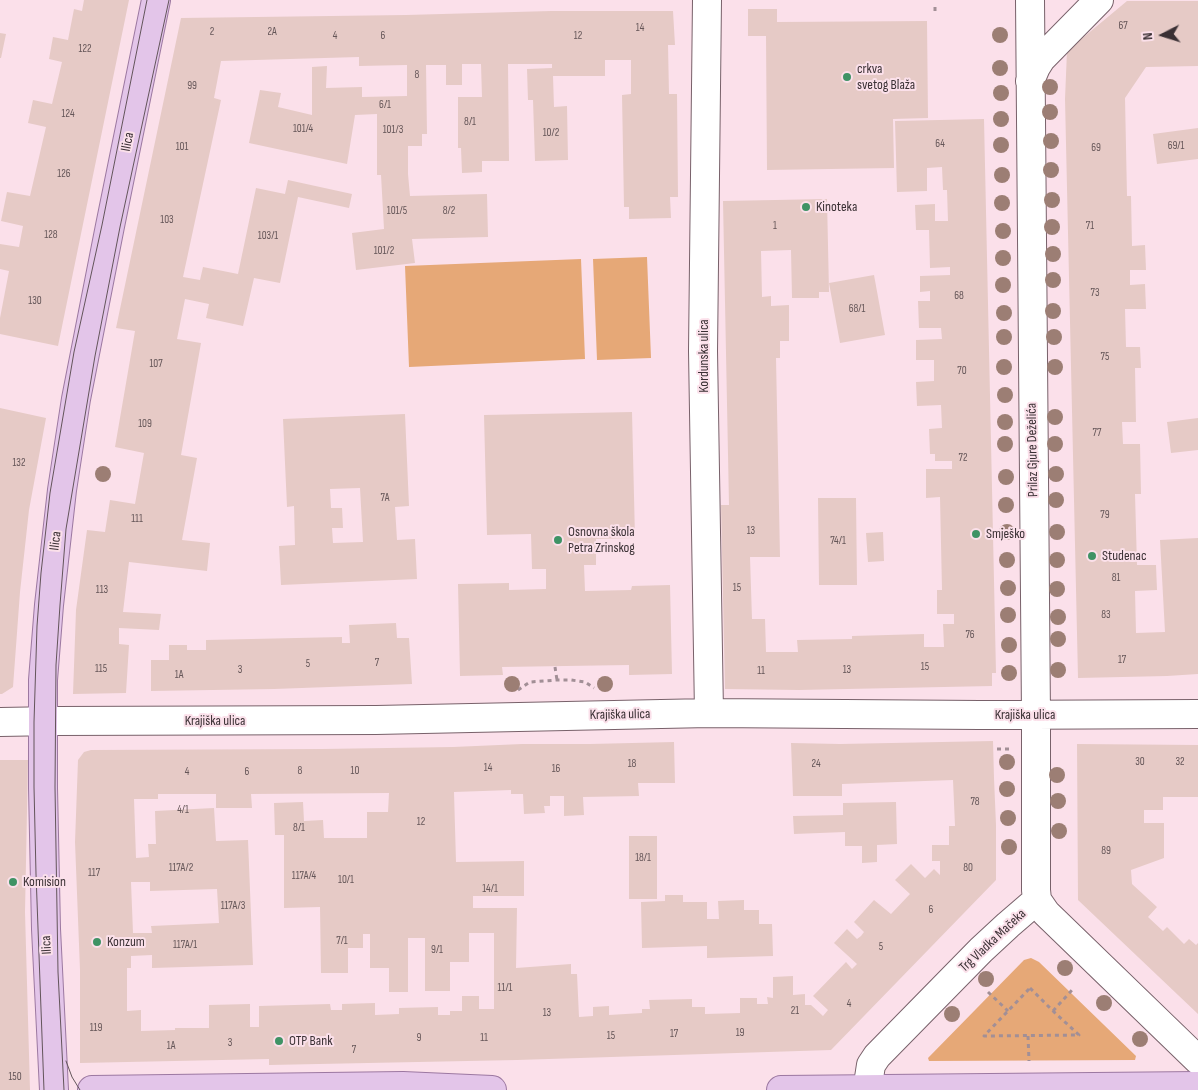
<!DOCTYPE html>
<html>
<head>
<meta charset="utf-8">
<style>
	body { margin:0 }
	#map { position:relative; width:1198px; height:1090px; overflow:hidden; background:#fbe0ea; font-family:"Sofia Sans Condensed",sans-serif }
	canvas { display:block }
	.north { position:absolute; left:1138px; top:10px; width:50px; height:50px; -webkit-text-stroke:4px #fbe0ea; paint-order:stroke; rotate:265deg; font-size:14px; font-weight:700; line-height:20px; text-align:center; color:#3a3034 }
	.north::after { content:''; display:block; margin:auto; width:18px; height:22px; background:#3a3034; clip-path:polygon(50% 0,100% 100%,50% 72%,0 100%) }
</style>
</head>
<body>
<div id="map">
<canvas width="1198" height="1090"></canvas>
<div class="north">N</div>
</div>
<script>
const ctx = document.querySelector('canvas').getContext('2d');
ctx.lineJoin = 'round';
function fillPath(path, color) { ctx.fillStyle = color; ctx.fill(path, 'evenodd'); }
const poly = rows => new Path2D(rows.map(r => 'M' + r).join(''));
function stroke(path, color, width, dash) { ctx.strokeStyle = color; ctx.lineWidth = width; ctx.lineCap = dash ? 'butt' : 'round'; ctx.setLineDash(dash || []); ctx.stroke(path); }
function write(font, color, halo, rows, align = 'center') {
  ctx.font = font + ' "Sofia Sans Condensed",sans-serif'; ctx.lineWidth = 4; ctx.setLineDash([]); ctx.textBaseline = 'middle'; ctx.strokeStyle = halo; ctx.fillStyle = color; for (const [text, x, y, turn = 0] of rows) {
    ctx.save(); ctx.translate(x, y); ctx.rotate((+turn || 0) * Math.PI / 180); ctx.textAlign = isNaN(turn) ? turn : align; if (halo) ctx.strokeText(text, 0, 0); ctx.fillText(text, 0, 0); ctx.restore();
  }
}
const green = poly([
	[647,257,651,358,597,360,593,259],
	[581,259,585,359,409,367,405,266],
	[1031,958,1039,962,1136,1056,1135,1060,929,1061,928,1058,1024,960]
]);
const building = poly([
	[84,0,129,0,58,346,0,334,0,318,9,271,0,269,0,244,19,247,23,226,1,221,7,192,30,196,46,127,28,123,33,100,52,104,62,62,49,59,53,37,68,40,74,9,82,11],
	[1127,1,1198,1,1198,66,1146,67,1125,98,1127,196,1131,196,1132,246,1145,245,1146,270,1130,270,1130,285,1145,284,1146,309,1125,309,1126,347,1140,347,1141,368,1135,368,1136,422,1122,422,1123,444,1140,444,1141,494,1135,494,1137,565,1156,565,1157,590,1135,591,1136,633,1165,632,1160,540,1198,538,1198,674,1167,676,1078,678,1065,99,1067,51],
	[748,9,777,9,777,22,927,21,928,118,893,119,894,168,767,170,766,36,748,36],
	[551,11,673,11,675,45,668,45,669,94,677,94,678,197,670,197,671,218,629,219,629,207,624,207,622,95,631,94,631,60,605,60,605,76,553,76,554,107,567,106,568,160,535,161,533,100,528,100,527,69,552,68,552,64,508,64,509,161,482,161,482,172,462,173,461,148,458,148,458,97,482,97,481,64,462,64,462,85,446,85,446,65,426,65,427,134,422,134,422,146,408,146,408,174,410,196,487,194,488,237,412,239,415,263,356,270,352,233,384,229,381,175,377,175,377,114,355,115,347,164,249,143,260,90,281,93,278,107,312,115,312,67,327,66,326,88,362,87,362,97,407,96,407,65,359,66,359,57,221,61,214,98,221,100,183,277,200,280,203,267,238,274,256,188,285,194,288,180,352,194,349,208,298,197,280,283,254,278,243,326,206,318,209,304,185,299,177,339,201,343,181,455,197,458,182,540,210,543,207,571,129,562,123,612,161,614,159,630,119,628,119,644,129,645,126,693,73,694,76,610,87,530,105,532,110,500,135,504,144,453,115,447,135,331,116,328,181,18,406,15],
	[0,33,6,34,1,58,0,58],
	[984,119,996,673,992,673,992,686,799,690,725,689,721,505,729,505,723,201,827,199,829,292,819,292,819,298,792,298,791,250,761,251,762,297,771,296,771,306,789,305,789,341,780,341,780,358,776,358,780,557,750,557,752,619,765,619,766,652,798,652,797,640,852,639,852,636,924,634,924,647,944,647,943,624,954,624,954,614,937,614,937,590,942,590,940,497,926,498,926,469,952,469,952,461,935,461,935,454,930,454,929,429,942,428,941,405,917,406,916,382,934,381,934,360,916,360,916,340,942,339,941,328,919,328,918,301,930,301,930,291,920,292,920,276,950,275,950,267,930,268,929,230,916,230,915,205,935,204,935,221,948,221,947,190,943,190,942,167,927,168,927,191,897,192,895,121],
	[1198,128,1198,159,1157,164,1153,134],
	[874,275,885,335,840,343,829,283],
	[0,408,46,418,29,510,20,592,13,687,2,694,0,694],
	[632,412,635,538,596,539,596,565,584,565,585,591,631,590,632,586,670,585,672,674,629,675,629,665,502,667,503,675,460,676,458,584,509,583,509,590,546,589,546,569,532,569,531,534,487,535,484,415],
	[405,414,409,506,395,507,397,540,415,539,417,579,281,585,279,546,295,545,294,506,287,507,283,419],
	[360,488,363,542,333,543,332,528,343,528,342,508,331,508,330,489],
	[1198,418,1198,450,1171,453,1167,422],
	[818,498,856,498,857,585,819,585],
	[883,532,884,561,868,562,866,533],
	[396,623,397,638,409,638,412,684,274,689,151,691,151,660,169,660,169,645,187,645,187,650,206,650,206,640,342,637,342,643,350,643,349,625],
	[993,741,994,778,996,825,996,880,831,1050,517,1060,269,1065,269,1059,80,1063,80,970,75,842,78,760,84,752,91,750,322,749,453,747,522,744,590,744,674,742,675,783,638,783,639,796,583,797,584,815,564,816,564,796,550,796,550,806,544,806,545,813,524,814,523,794,511,794,511,790,454,792,456,862,524,861,524,896,473,896,473,908,517,908,516,968,571,964,571,974,577,974,579,1017,593,1016,593,1007,609,1006,609,1015,642,1013,642,1009,650,1009,649,1000,692,999,692,1007,705,1007,705,1014,740,1013,740,998,757,998,757,1004,768,1004,767,997,773,998,773,977,793,976,793,995,805,994,805,1005,811,1005,823,1016,828,1010,813,996,846,962,852,969,857,964,834,943,847,929,857,939,861,936,864,932,854,922,874,900,891,914,910,894,895,880,911,864,925,878,934,869,940,875,940,861,932,861,932,845,949,845,949,826,955,826,953,780,842,784,842,796,793,796,791,743,840,744],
	[389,793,388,812,367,812,367,838,324,838,323,820,304,821,303,802,274,803,275,835,284,835,284,908,320,907,321,973,348,973,348,948,363,948,363,934,370,934,370,968,389,968,389,992,408,992,408,938,425,938,425,991,450,991,450,962,469,962,469,933,494,933,494,1009,479,1009,479,996,462,996,462,1011,450,1011,450,1015,438,1015,438,1007,399,1008,399,1014,375,1015,375,1003,342,1004,342,1010,331,1010,330,1004,259,1006,259,1027,250,1027,250,1004,209,1005,209,1028,175,1028,175,1030,141,1031,141,1010,127,1011,127,968,131,968,131,956,152,955,152,968,253,965,248,840,216,841,214,808,155,811,156,844,148,844,149,857,136,858,134,799,158,799,158,794,216,794,216,808,252,808,251,794],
	[131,882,150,882,150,891,217,889,219,923,151,926,152,933,133,933],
	[1077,744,1198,745,1198,797,1163,797,1163,810,1144,810,1144,823,1164,823,1164,858,1131,870,1132,884,1157,907,1148,917,1163,931,1167,927,1184,944,1189,939,1196,945,1198,943,1198,1014,1078,900],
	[0,760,28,760,25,912,30,1090,0,1090],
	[896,802,897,844,877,845,877,862,862,863,862,846,845,846,845,832,794,834,793,816,843,815,843,803],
	[629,836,657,836,657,899,629,899],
	[665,895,683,895,683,902,707,902,707,919,719,919,718,901,744,900,744,910,759,910,759,924,772,924,773,956,707,958,707,946,642,948,641,902,665,901]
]);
const path = poly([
	[935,7,935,12],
	[555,667,557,680],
	[518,690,530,682,557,680,571,680,585,682,594,688],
	[997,749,1010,749],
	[1030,988,1053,1011,1079,1035,984,1036,1030,988],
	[988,992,1008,1011],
	[1053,1011,1072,990],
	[1028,1036,1029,1061]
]);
const minor = poly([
	[707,0,703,351,709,713],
	[1030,0,1036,715,1036,890,1037,900,1046,913,1198,1060],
	[1030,81,1036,67,1041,59,1099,0],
	[0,722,56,721,376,720,709,713,980,715,1198,714],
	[868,1089,869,1078,871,1065,877,1056,981,950,1008,925,1037,900]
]);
const major = poly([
	[54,1090,46,929,43,788,43,680,49,605,62,490,76,399,110,226,156,0],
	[92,1090,403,1086,492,1090],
	[781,1090,1198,1086]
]);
const tram = poly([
	[66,1061,72,1077,80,1090],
	[44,1090,36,874,34,787,34,722,37,626,41,573,50,493,74,352,102,225,147,0],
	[64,1090,58,972,55,787,56,665,60,605,66,529,95,356,120,227,169,0]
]);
const trees = [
	[1000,35],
	[1000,68],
	[1050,87],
	[1001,93],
	[1050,112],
	[1001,119],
	[1051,141],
	[1001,145],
	[1051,170],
	[1002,175],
	[1052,200],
	[1002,203],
	[1052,227],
	[1003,231],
	[1053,254],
	[1003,258],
	[1053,280],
	[1003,285],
	[1053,311],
	[1004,313],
	[1004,337],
	[1054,337],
	[1004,367],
	[1055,367],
	[1005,395],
	[1055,417],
	[1005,422],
	[1005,444],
	[1055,444],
	[103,474],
	[1056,474],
	[1006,477],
	[1056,500],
	[1006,505],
	[1007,532],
	[1057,532],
	[1007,560],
	[1057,560],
	[1008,588],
	[1057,589],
	[1008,615],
	[1058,617],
	[1058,639],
	[1009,645],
	[1058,670],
	[1009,673],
	[512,684],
	[605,684],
	[1007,762],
	[1057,775],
	[1007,789],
	[1058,801],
	[1008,818],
	[1059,831],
	[1009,847],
	[1065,968],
	[986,979],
	[1104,1003],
	[952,1014],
	[1140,1039]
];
const markers = [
	[847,77,5,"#3f9365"],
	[806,207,5,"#3f9365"],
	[976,534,5,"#3f9365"],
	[558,540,5,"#3f9365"],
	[1092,556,5,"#3f9365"],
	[13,882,5,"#3f9365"],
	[97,942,5,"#3f9365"],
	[279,1041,5,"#3f9365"]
];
const numberNames = [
	["67",1123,26],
	["14",640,28],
	["2",212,32],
	["2A",272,32],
	["4",335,36],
	["6",383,36],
	["12",578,36],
	["122",85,49],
	["8",417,75],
	["99",192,86],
	["6/1",385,105],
	["124",68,114],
	["8/1",470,122],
	["101/4",303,129],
	["101/3",393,130],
	["10/2",551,133],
	["64",940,144],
	["69/1",1176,146],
	["101",182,147],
	["69",1096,148],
	["126",64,174],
	["101/5",397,211],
	["8/2",449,211],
	["103",167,220],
	["1",775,226],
	["71",1090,226],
	["128",51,235],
	["103/1",268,236],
	["101/2",384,251],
	["73",1095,293],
	["68",959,296],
	["130",35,301],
	["68/1",857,309],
	["75",1105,357],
	["107",156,364],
	["70",962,371],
	["109",145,424],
	["77",1097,433],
	["72",963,458],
	["132",19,463],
	["7A",385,498],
	["79",1105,515],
	["111",137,519],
	["13",751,531],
	["74/1",838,541],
	["81",1116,578],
	["15",737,588],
	["113",102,590],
	["83",1106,615],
	["76",970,635],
	["17",1122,660],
	["7",377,663],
	["5",308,664],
	["15",925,667],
	["115",101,669],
	["3",240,670],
	["13",847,670],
	["11",761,671],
	["1A",179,675],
	["30",1140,762],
	["32",1180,762],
	["18",632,764],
	["24",816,764],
	["14",488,768],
	["16",556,769],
	["8",300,771],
	["10",355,771],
	["4",187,772],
	["6",247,772],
	["78",975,802],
	["4/1",183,810],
	["12",421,822],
	["8/1",299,828],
	["89",1106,851],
	["18/1",643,858],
	["117A/2",181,868],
	["80",968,868],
	["117",94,873],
	["117A/4",304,876],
	["10/1",346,880],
	["14/1",490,889],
	["117A/3",233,906],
	["6",931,910],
	["7/1",342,941],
	["117A/1",185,945],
	["5",881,947],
	["9/1",437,950],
	["11/1",505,988],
	["4",849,1004],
	["21",795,1011],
	["13",547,1013],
	["119",96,1028],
	["19",740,1033],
	["17",674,1034],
	["15",611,1036],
	["9",419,1038],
	["11",484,1038],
	["3",230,1043],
	["1A",171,1046],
	["7",354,1050],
	["150",15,1077]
];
const poiNames = [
	["crkva",857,69],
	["svetog Blaža",857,85],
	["Kinoteka",816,207],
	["Osnovna škola",568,532],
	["Petra Zrinskog",568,548],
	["Smješko",986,534],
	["Studenac",1102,556],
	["Komision",23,882],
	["Konzum",107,942],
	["OTP Bank",289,1041]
];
const streetNames = [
	["Ilica",128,142,-79],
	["Kordunska ulica",704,356,-90],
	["Prilaz Gjure Deželića",1033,450,-91],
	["Ilica",56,541,-83],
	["Krajiška ulica",620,715,-1],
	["Krajiška ulica",1025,715],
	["Krajiška ulica",215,721],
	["Trg Vladka Mačeka",993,941,-43],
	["Ilica",47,945,-93]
];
fillPath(green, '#e6a877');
fillPath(building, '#e6cac6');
stroke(minor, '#78616a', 30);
stroke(major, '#9c78a1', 30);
stroke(path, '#a28f96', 3, [4, 4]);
stroke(minor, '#fff', 28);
stroke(major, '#e3c5e9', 28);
stroke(tram, '#63555a', 1);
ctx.fillStyle = '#9c7e74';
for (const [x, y] of trees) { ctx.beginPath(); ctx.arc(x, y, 8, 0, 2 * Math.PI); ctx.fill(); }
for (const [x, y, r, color] of markers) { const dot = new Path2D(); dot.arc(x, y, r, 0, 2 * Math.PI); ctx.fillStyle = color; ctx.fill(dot); stroke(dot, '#fbe0ea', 2); }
write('11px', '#655658', null, numberNames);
write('14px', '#3a3034', '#fbe0ea', poiNames, 'left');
write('14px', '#3a3034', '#fbe0ea', streetNames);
</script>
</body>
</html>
